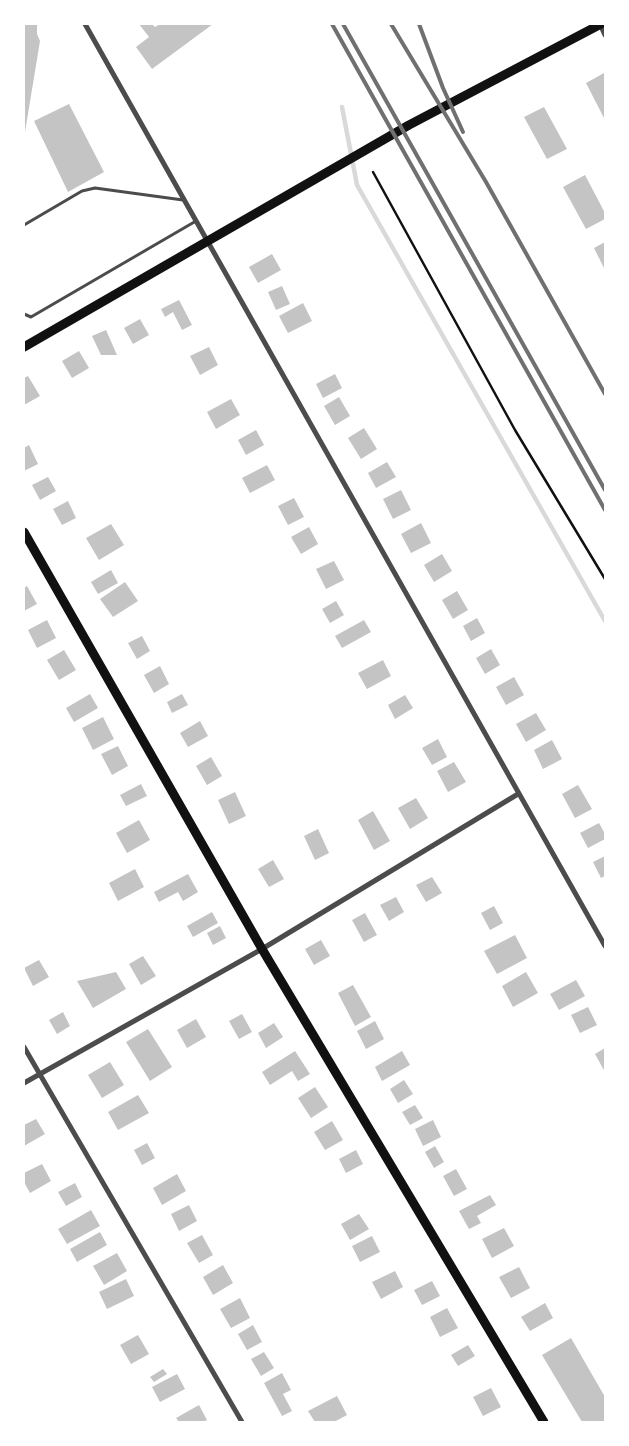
<!DOCTYPE html>
<html>
<head>
<meta charset="utf-8">
<style>
	body { margin:0 }
	#map { position:relative; width:629px; height:1446px; overflow:hidden; background:#fff; font-family:"DM Sans",sans-serif }
	canvas { display:block }
	.frame { position:absolute; inset:0; border:25px solid #fff; pointer-events:none }
</style>
</head>
<body>
<div id="map">
<canvas width="629" height="1446"></canvas>
<div class="frame"></div>
</div>
<script>
const ctx = document.querySelector('canvas').getContext('2d');
ctx.lineJoin = 'round';
const poly = rows => new Path2D(rows.map(r => 'M' + r).join(''));
function stroke(path, color, width, dash) { ctx.strokeStyle = color; ctx.lineWidth = width; ctx.lineCap = dash ? 'butt' : 'round'; ctx.setLineDash(dash || []); ctx.stroke(path); }
function fillPath(path, color) { ctx.fillStyle = color; ctx.fill(path, 'evenodd'); }
const stream = poly([
	[342,107,357,185,605,621]
]);
const building = poly([
	[24,24,37,24,37,34,40,41,25,132],
	[139,24,152,24,155,27,160,24,213,24,152,69,136,47,149,37],
	[604,73,605,76,605,120,586,83],
	[69,104,104,172,68,192,34,121],
	[544,107,567,149,547,159,524,117],
	[585,175,605,213,605,219,586,229,563,187],
	[605,242,605,270,594,248],
	[272,254,281,270,258,283,249,267],
	[282,286,290,304,276,310,268,292],
	[179,300,192,325,182,330,173,312,165,317,161,309],
	[303,303,312,321,288,333,279,316],
	[140,319,149,335,133,344,124,328],
	[106,330,117,355,101,355,92,336],
	[209,347,218,365,200,375,190,356],
	[79,351,89,368,72,378,62,361],
	[335,374,342,388,323,398,316,384],
	[28,376,40,396,24,405,24,378],
	[339,397,350,416,335,425,324,406],
	[231,399,240,415,216,429,207,412],
	[364,428,377,449,361,459,348,438],
	[256,430,264,445,246,455,238,440],
	[29,445,38,464,24,471,24,448],
	[387,462,396,477,376,488,368,473],
	[267,465,275,480,250,493,242,478],
	[48,477,56,491,40,500,32,485],
	[401,490,411,510,393,519,383,499],
	[294,498,304,517,288,525,278,506],
	[68,501,76,518,62,525,53,509],
	[421,523,431,543,411,553,401,534],
	[111,524,124,545,99,560,86,538],
	[309,527,318,544,301,554,291,537],
	[442,554,452,571,434,582,424,565],
	[334,561,344,580,326,589,316,569],
	[111,570,118,583,98,594,91,582],
	[125,582,138,601,113,617,100,599],
	[27,586,37,604,24,611,24,588],
	[457,591,468,610,453,619,442,600],
	[336,601,344,615,330,623,322,609],
	[477,618,485,633,471,641,463,626],
	[47,620,56,638,37,648,28,630],
	[364,620,371,632,342,648,335,636],
	[142,636,150,651,137,659,128,643],
	[491,649,500,665,485,674,476,658],
	[64,650,76,670,59,680,47,660],
	[383,660,391,676,367,689,358,673],
	[160,666,169,684,154,693,144,675],
	[514,677,524,695,506,705,496,687],
	[90,694,98,708,74,722,66,708],
	[182,694,188,705,172,713,167,702],
	[405,695,413,708,395,719,388,705],
	[536,713,546,730,526,742,516,724],
	[103,717,114,739,93,750,82,728],
	[200,721,208,736,188,747,180,733],
	[438,739,447,757,432,765,422,748],
	[552,740,562,759,543,769,534,750],
	[118,746,128,766,112,775,101,754],
	[211,757,222,776,207,785,196,766],
	[454,762,466,782,448,792,437,771],
	[141,784,147,796,126,806,120,795],
	[578,785,592,809,575,818,562,794],
	[235,792,246,816,229,824,218,800],
	[416,798,428,818,410,829,398,808],
	[373,811,390,841,374,850,358,820],
	[139,820,150,840,127,853,116,833],
	[599,823,605,834,605,839,588,848,580,833],
	[318,829,329,853,315,860,304,836],
	[605,856,605,876,601,878,593,862],
	[273,860,284,879,269,887,258,869],
	[135,869,144,887,118,901,109,883],
	[188,874,198,892,183,901,178,892,159,902,154,892],
	[432,877,442,893,426,902,416,885],
	[396,897,404,912,389,921,380,905],
	[494,906,503,923,490,930,481,913],
	[212,912,218,923,193,937,187,926],
	[365,913,377,935,364,942,352,920],
	[220,926,226,938,213,945,207,933],
	[515,935,527,958,497,974,484,951],
	[321,940,330,956,314,965,305,949],
	[143,956,156,976,141,985,129,964],
	[39,960,49,977,33,986,24,968],
	[116,972,126,989,93,1008,77,981],
	[526,972,538,993,513,1007,502,986],
	[576,980,585,996,559,1010,550,994],
	[353,985,371,1017,355,1026,338,993],
	[588,1007,597,1025,580,1033,571,1015],
	[63,1012,70,1026,57,1034,49,1020],
	[242,1014,252,1032,239,1039,229,1021],
	[196,1019,206,1037,187,1048,177,1030],
	[375,1021,384,1039,366,1049,357,1031],
	[274,1023,283,1037,266,1048,258,1033],
	[148,1029,172,1067,150,1081,126,1042],
	[605,1048,605,1072,595,1054],
	[295,1051,310,1074,298,1081,292,1071,270,1085,262,1072],
	[402,1051,410,1065,382,1081,375,1067],
	[110,1062,124,1085,102,1098,88,1075],
	[404,1080,413,1094,398,1103,390,1089],
	[315,1087,328,1107,311,1118,298,1098],
	[138,1095,149,1113,118,1130,108,1112],
	[415,1105,423,1118,410,1125,402,1112],
	[36,1119,45,1134,24,1146,24,1125],
	[433,1120,441,1137,423,1146,415,1129],
	[332,1121,343,1140,325,1150,314,1132],
	[147,1143,155,1158,142,1165,134,1150],
	[435,1146,444,1162,434,1168,425,1152],
	[356,1150,363,1164,346,1173,339,1159],
	[42,1164,51,1181,30,1193,24,1182,24,1173],
	[456,1169,467,1189,454,1196,443,1176],
	[177,1174,186,1191,162,1205,153,1188],
	[75,1183,82,1197,66,1206,58,1192],
	[490,1195,496,1205,477,1216,481,1223,469,1229,459,1211],
	[189,1205,197,1221,179,1231,171,1214],
	[91,1210,100,1226,67,1244,58,1229],
	[359,1214,369,1229,350,1240,341,1224],
	[504,1228,514,1246,492,1258,482,1239],
	[100,1232,107,1245,77,1262,70,1249],
	[202,1235,213,1255,199,1263,187,1243],
	[372,1236,380,1252,360,1262,352,1246],
	[117,1253,127,1271,104,1285,93,1266],
	[223,1265,233,1283,213,1295,203,1277],
	[519,1267,530,1288,511,1298,499,1277],
	[395,1271,403,1287,381,1299,372,1282],
	[126,1279,134,1296,107,1309,99,1292],
	[432,1281,440,1296,422,1305,414,1290],
	[240,1298,250,1318,231,1328,220,1309],
	[545,1303,553,1318,530,1331,521,1317],
	[447,1308,458,1328,440,1337,430,1317],
	[253,1325,262,1342,247,1350,238,1334],
	[138,1335,149,1354,131,1364,120,1345],
	[571,1338,605,1397,605,1422,582,1422,542,1355],
	[468,1345,475,1356,458,1366,451,1355],
	[264,1352,274,1368,261,1376,251,1359],
	[163,1369,167,1374,154,1382,150,1377],
	[282,1373,291,1390,283,1394,292,1411,282,1416,264,1383],
	[177,1374,185,1389,160,1402,152,1387],
	[491,1388,501,1407,483,1416,473,1397],
	[337,1396,347,1415,334,1422,315,1422,308,1411],
	[199,1405,207,1420,203,1422,179,1422,176,1418]
]);
const path = poly([
	[373,172,515,430,605,579]
]);
const service = poly([
	[24,225,82,191,95,188,183,200],
	[24,314,31,317,196,221]
]);
const minor = poly([
	[85,24,605,946],
	[600,24,605,35],
	[24,1047,242,1422],
	[24,1083,262,949,518,794]
]);
const secondary = poly([
	[24,347,409,125,601,24],
	[24,532,262,949,544,1422]
]);
const rail = poly([
	[332,24,605,510],
	[343,24,605,490],
	[391,24,486,182,605,394],
	[419,24,443,88,463,132]
]);
stroke(stream, '#d9d9d9', 4.5);
fillPath(building, '#c4c4c4');
stroke(path, '#111', 2.5);
stroke(service, '#4c4c4c', 3);
stroke(minor, '#4c4c4c', 5);
stroke(secondary, '#111', 9);
stroke(rail, '#707070', 4);
</script>
</body>
</html>
